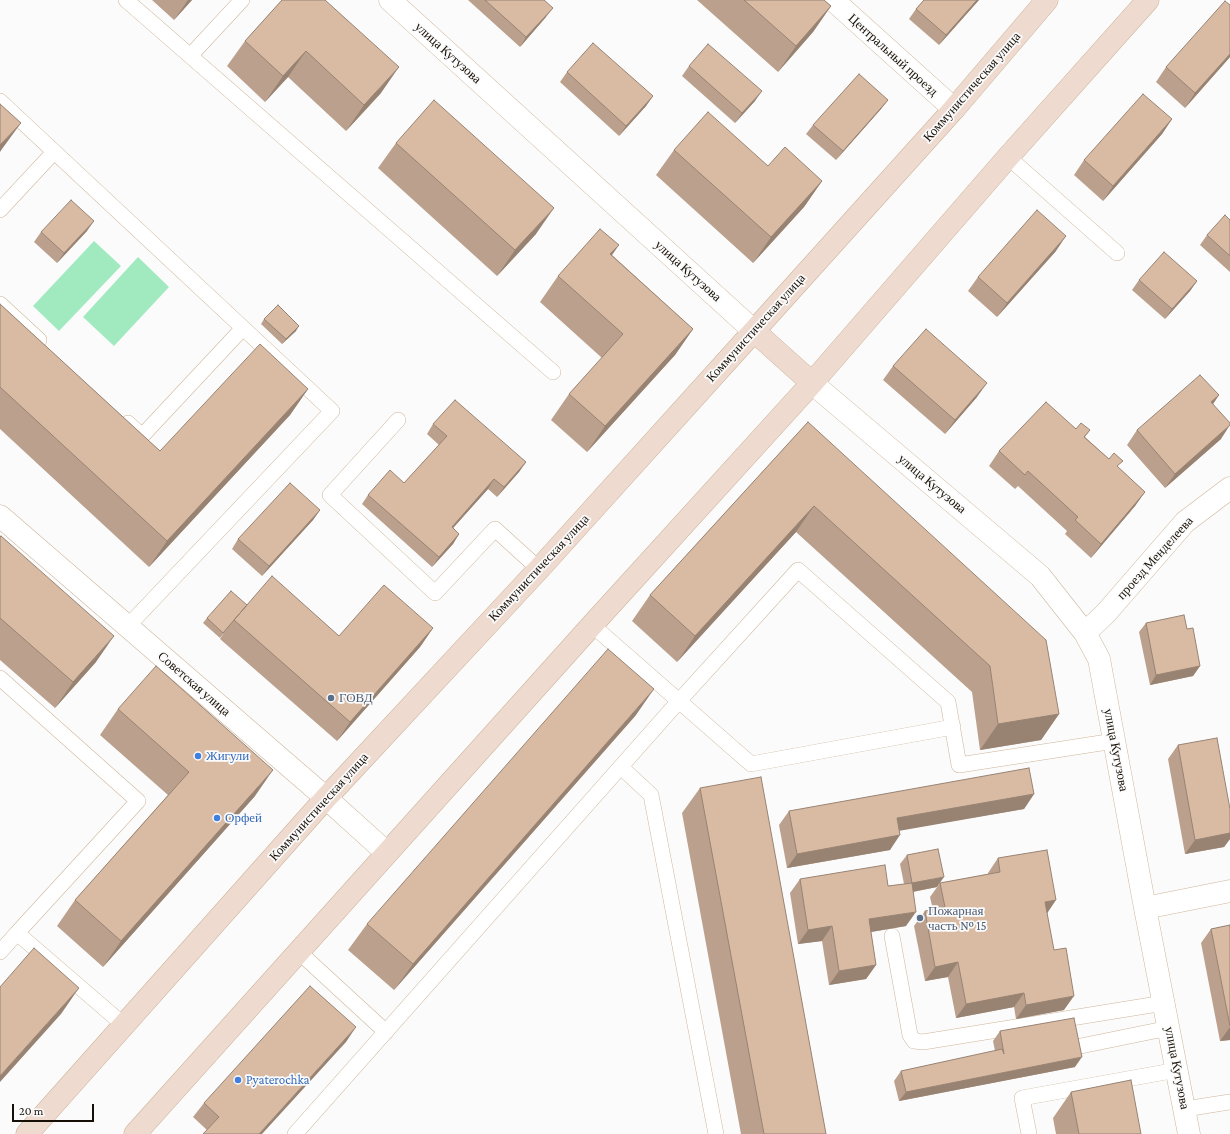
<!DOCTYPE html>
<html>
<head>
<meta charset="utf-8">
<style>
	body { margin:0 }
	#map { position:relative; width:1230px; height:1134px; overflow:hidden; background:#fbfbfb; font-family:"Crimson Pro",serif }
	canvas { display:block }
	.scale { position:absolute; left:12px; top:1104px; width:82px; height:18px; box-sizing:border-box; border:2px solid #170f05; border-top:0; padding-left:5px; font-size:12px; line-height:14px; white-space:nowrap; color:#170f05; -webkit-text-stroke:3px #fbfbfb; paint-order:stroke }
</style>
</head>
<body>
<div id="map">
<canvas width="1230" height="1134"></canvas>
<div class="scale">20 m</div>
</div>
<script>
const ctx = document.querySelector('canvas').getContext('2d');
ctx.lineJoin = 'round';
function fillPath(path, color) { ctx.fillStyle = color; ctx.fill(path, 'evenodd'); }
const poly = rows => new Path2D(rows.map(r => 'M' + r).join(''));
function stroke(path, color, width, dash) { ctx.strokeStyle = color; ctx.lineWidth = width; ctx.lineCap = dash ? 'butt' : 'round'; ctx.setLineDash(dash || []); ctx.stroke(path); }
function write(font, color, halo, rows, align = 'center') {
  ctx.font = font + ' "Crimson Pro",serif'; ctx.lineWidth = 3.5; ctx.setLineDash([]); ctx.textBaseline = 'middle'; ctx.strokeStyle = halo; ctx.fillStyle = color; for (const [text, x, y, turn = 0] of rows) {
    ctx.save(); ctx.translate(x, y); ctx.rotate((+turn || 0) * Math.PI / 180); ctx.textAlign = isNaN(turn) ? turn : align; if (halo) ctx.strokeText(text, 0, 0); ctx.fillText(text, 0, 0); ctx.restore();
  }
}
const green = poly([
	[94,241,121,266,59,331,33,306],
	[138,257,169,287,114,346,83,317]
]);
const service = poly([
	[126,0,553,372],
	[190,56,242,0],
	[0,101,332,411,128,626],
	[1008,157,1117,253],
	[0,210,54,152],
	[0,304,39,340],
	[398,420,330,495,435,593,495,529,539,569],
	[128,423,142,436,243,328],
	[592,625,751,764,953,727],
	[0,678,138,801,17,933],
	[621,767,651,795,716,1134],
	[892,936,910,1035,914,1041,923,1042,1164,1003],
	[0,952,17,933,125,1026],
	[299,952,386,1032],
	[1071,1048,1169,1028],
	[1185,1109,1230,1102],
	[295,1134,679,701,798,570,948,702,959,765,1114,741],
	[1029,1134,1022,1098,1177,1070]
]);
const minor = poly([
	[833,0,954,109],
	[812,383,1040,576,1085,633,1099,659,1145,908,1189,1134],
	[0,516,326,798,387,853],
	[1085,633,1106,613,1185,522,1230,488],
	[1145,908,1230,891]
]);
const tertiary = poly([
	[390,0,754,331]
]);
const secondary = poly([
	[754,331,812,383],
	[27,1134,326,798,539,569,754,331,954,109,1047,0],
	[135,1134,592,625,812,383,1008,157,1148,0]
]);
const wall = poly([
	[152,0,192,0,174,20],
	[282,0,381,93,346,131,288,77,265,102,227,66,245,41],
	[468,0,544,0,546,17,520,47],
	[697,0,824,0,831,6,813,32,778,72],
	[924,0,979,0,939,45,909,19,916,9],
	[1230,57,1185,108,1156,82,1166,67],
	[689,66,755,101,735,123,682,76],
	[567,72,653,96,646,106,619,136,560,82],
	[888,100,881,109,836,160,806,134,813,125],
	[1172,119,1162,134,1103,201,1074,175,1084,160],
	[396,143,536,234,497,276,378,168],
	[674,150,768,166,822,181,804,207,753,263,656,175],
	[1230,220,1230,272,1200,245,1207,235],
	[87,231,57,263,34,242,41,232],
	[1056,251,997,317,968,291,978,277],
	[612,255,693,329,675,355,587,452,551,420,569,394,602,358,540,302,558,276],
	[1139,280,1197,281,1190,291,1165,319,1132,290],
	[0,304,160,451,308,389,290,415,149,567,0,429],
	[264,319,296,331,282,344,261,324],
	[893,366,977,397,945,434,883,380],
	[1219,395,1213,404,1221,439,1165,488,1127,445,1137,430],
	[808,422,1059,714,1041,740,980,750,972,692,796,532,677,662,632,621,650,595],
	[433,424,526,462,519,472,497,497,488,489,453,528,459,534,453,544,432,567,362,504,368,495,404,483,439,445,427,434],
	[1076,429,1090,430,1085,437,1145,492,1135,506,1091,558,1065,534,1067,531,1018,486,1015,489,989,466,999,451],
	[320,510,313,520,262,576,232,549,238,539],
	[0,537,96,662,55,708,0,660],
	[247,605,339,636,433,628,420,647,337,741,220,639,224,633,220,638,203,623,207,618],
	[1146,623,1187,629,1200,666,1193,676,1150,685,1139,632],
	[118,709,255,796,103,967,57,926,75,900,168,795,100,735],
	[636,715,394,990,348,950,367,924],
	[1178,745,1230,809,1230,839,1224,847,1185,854,1168,759],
	[700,788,826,1134,741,1134,682,813],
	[1034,794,1024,809,899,830,890,850,787,868,779,825,789,811],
	[907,855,937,887,913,892,906,926,871,932,876,965,866,979,829,985,822,941,798,944,790,893,800,879,888,886,904,884,900,864],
	[998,858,1047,913,1064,1010,1016,1019,1014,1007,956,1018,948,977,925,981,914,926,925,911,933,910,930,897,940,883,988,874,988,873],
	[1230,925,1230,1040,1220,1041,1201,943,1211,929],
	[1000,1031,1075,1067,899,1101,894,1081,901,1071,995,1051,993,1041],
	[346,1042,207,1130,193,1117,204,1103],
	[1071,1092,1141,1134,1056,1134,1053,1118]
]);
const shadedWall = poly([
	[188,0,192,0,174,20],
	[977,0,979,0,939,45,946,35],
	[831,6,813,32,778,72,796,46],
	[553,8,546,17,520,47,526,37],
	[306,51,288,77,265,102,283,76],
	[1230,54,1230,57,1185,108,1195,93],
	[399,67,381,93,346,131,364,105],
	[762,91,755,101,735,123,742,113],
	[653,96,646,106,619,136,626,126],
	[888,100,881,109,836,160,843,151],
	[1172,119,1162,134,1103,201,1113,186],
	[21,123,2,149,0,152,0,145],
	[822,181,804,207,753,263,771,237],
	[554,208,536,234,497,276,515,250],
	[94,221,87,231,57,263,64,253],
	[1066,236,1056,251,997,317,1007,303],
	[619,245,601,271,610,254],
	[1197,281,1190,291,1165,319,1172,309],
	[299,326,296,331,282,344,286,339],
	[693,329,675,355,587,452,605,426],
	[987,383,977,397,945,434,955,420],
	[308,389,290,415,149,567,167,541],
	[1219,395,1209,410,1211,402],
	[1230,425,1221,439,1165,488,1175,474],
	[526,462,519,472,497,497,504,487],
	[494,479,488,489,445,537,452,527],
	[1145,492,1135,506,1091,558,1101,544],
	[814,506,796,532,677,662,695,636],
	[320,510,313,520,262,576,269,566],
	[459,534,453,544,432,567,439,557],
	[433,628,420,647,337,741,350,722],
	[114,636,96,662,55,708,73,682],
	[1200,666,1193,676,1150,685,1156,675],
	[654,689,636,715,394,990,413,964],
	[1059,714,1041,740,980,750,998,724],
	[273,770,255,796,103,967,121,941],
	[1034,794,1024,809,887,833,897,818],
	[1230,833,1230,839,1224,847,1185,854,1195,840],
	[900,835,890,850,787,868,797,854],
	[944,877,937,887,906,893,912,883],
	[1056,900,1046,915,1045,902],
	[916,912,906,926,859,934,869,919],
	[832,926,822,941,798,944,808,930],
	[958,962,948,977,925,981,935,967],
	[876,965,866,979,829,985,839,971],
	[79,988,61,1014,0,1082,0,1076],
	[1024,993,1014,1007,956,1018,966,1004],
	[1074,996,1064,1010,1016,1019,1026,1005],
	[356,1027,346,1042,262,1134,259,1134],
	[1230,1027,1230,1040,1220,1041],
	[1082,1057,1075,1067,899,1101,906,1092]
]);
const building = poly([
	[282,0,325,0,399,67,364,105,306,51,283,76,245,41,282,0],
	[485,0,544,0,553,8,526,37,485,0],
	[744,0,824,0,831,6,796,46,744,0],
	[924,0,977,0,946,35,916,9,924,0],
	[1225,1,1230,5,1230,54,1195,93,1166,67,1225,1],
	[593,43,653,96,626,126,567,72,593,43],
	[708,44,762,91,742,113,689,66,708,44],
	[859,74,888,100,843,151,813,125,859,74],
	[1143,94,1172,119,1113,186,1084,160,1143,94],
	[434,100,554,208,515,250,396,143,434,100],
	[0,104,21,123,0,145,0,104],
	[708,112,768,166,785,147,822,181,771,237,674,150,708,112],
	[71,200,94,221,64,253,41,232,71,200],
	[1037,210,1066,236,1007,303,978,277,1037,210],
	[1225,215,1230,220,1230,256,1207,235,1225,215],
	[600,229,619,245,610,254,693,329,605,426,569,394,623,334,558,276,600,229],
	[1164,252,1197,281,1172,309,1139,280,1164,252],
	[0,304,160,451,260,344,308,389,167,541,0,387,0,304],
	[278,305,299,326,286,339,264,319,278,305],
	[926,329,987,383,955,420,893,366,926,329],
	[1200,375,1219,395,1211,402,1230,423,1230,425,1175,474,1137,430,1200,375],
	[455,400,526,462,504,487,494,479,452,527,459,534,439,557,368,495,390,470,404,483,447,436,433,424,455,400],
	[1046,402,1076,429,1081,423,1090,430,1084,437,1109,459,1114,453,1123,461,1117,466,1145,492,1101,544,1075,520,1078,517,1028,471,1025,475,999,451,1046,402],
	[808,422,1046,640,1059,714,998,724,990,666,814,506,695,636,650,595,808,422],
	[290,483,320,510,269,566,238,539,290,483],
	[1,536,114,636,73,682,0,618,0,537,1,536],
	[272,576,339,636,384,585,433,628,350,722,234,620,272,576],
	[231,591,247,605,234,620,223,633,207,618,231,591],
	[1184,615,1187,629,1193,628,1200,666,1156,675,1146,623,1184,615],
	[608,649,654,689,413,964,367,924,608,649],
	[156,666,273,770,121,941,75,900,189,772,118,709,156,666],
	[1217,738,1230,809,1230,833,1195,840,1178,745,1217,738],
	[1029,768,1034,794,897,818,900,835,797,854,789,811,1029,768],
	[761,777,826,1134,764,1134,700,788,761,777],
	[938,849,944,877,912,883,907,855,938,849],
	[1047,850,1056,900,1045,902,1054,950,1066,948,1074,996,1026,1005,1024,993,966,1004,958,962,935,967,925,911,945,907,940,883,1000,872,998,858,1047,850],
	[885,865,888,886,912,883,916,912,869,919,876,965,839,971,832,926,808,930,800,879,885,865],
	[1230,925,1230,1026,1211,929,1230,925],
	[34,948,79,988,0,1076,0,987,34,948],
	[310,986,356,1027,259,1134,203,1134,219,1117,204,1103,310,986],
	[1074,1018,1082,1057,906,1092,901,1071,1002,1049,1004,1054,1000,1031,1074,1018],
	[1131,1080,1141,1134,1079,1134,1071,1092,1131,1080]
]);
const markers = [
	[331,698,4,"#5c6f8a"],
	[198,756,4,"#3f7fe0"],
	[217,818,4,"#3f7fe0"],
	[920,918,4,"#5c6f8a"],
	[238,1080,4,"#3f7fe0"]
];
const streetNames = [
	["улица Кутузова",448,53,42],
	["Центральный проезд",893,55,42],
	["Коммунистическая улица",972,87,-49],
	["улица Кутузова",688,271,42],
	["Коммунистическая улица",756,328,-48],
	["улица Кутузова",932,484,40],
	["проезд Менделеева",1155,558,-48],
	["Коммунистическая улица",539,568,-47],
	["Советская улица",194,684,41],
	["улица Кутузова",1116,750,79],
	["Коммунистическая улица",319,807,-48],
	["улица Кутузова",1177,1068,79]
];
const serviceNames = [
	["ГОВД",339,698],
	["Пожарная",928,911],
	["часть № 15",928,926]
];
const shopNames = [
	["Жигули",206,756],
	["Орфей",225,818],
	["Pyaterochka",246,1080]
];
fillPath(green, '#a1eabf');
stroke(service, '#cdb59a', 16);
stroke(minor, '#cdb59a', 23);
stroke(tertiary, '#cdb59a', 23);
stroke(secondary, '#cdb59a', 23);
stroke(service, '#fff', 15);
stroke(minor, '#fff', 22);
stroke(tertiary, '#fff', 22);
stroke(secondary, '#efdacf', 22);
fillPath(wall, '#bba18d');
fillPath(shadedWall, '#988373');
fillPath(building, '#d9bba4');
stroke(building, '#988373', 1);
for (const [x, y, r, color] of markers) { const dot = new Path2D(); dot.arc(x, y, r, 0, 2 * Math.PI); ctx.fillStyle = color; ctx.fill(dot); stroke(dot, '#fbfbfb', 1.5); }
write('13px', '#170f05', '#fbfbfb', streetNames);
write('13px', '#4e5e75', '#fbfbfb', serviceNames, 'left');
write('13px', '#366cbe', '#fbfbfb', shopNames, 'left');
</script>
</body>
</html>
